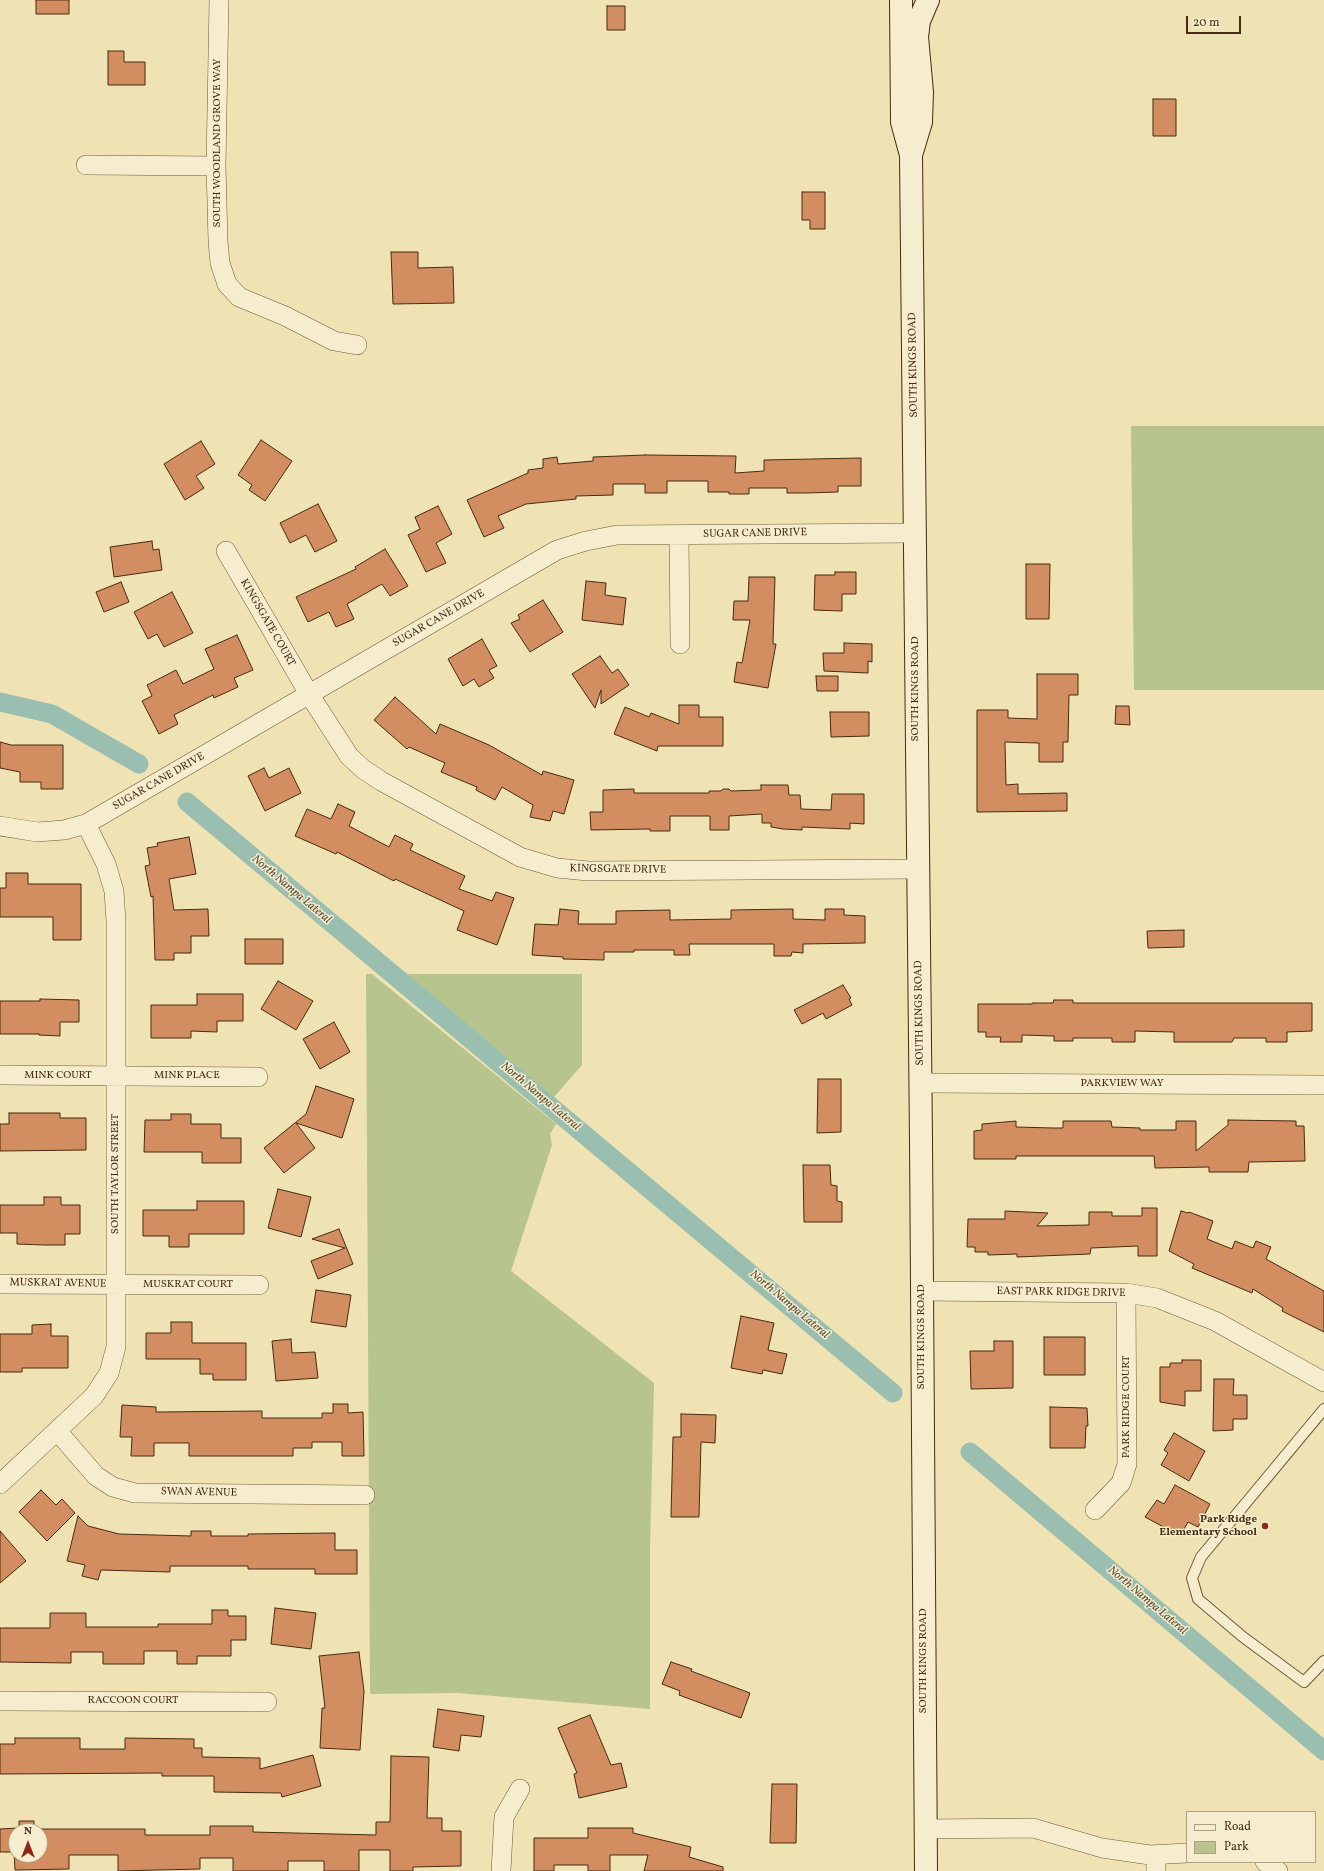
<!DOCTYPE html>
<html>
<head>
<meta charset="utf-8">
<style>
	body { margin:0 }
	#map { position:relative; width:1324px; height:1871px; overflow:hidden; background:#f0e3b3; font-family:Vollkorn,serif }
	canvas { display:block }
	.legend { position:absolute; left:1186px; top:1811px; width:130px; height:52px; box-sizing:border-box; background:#f5edce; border:1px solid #af9f84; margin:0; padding:5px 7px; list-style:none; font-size:12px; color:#462a14 }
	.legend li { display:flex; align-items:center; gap:8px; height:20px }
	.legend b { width:20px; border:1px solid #af9f84 }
	.north { position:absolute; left:8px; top:1823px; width:40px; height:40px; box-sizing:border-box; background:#f5edce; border:1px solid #af9f84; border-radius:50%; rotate:0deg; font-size:11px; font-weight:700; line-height:16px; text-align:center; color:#462a14 }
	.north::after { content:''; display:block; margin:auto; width:14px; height:18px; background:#8f2418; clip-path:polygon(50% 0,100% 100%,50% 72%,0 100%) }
	.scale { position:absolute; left:1186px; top:16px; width:55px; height:18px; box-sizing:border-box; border:2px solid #462a14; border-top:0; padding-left:5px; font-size:12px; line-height:14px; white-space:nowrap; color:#462a14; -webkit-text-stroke:3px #f5edce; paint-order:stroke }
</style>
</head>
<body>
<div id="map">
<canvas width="1324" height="1871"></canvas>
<ul class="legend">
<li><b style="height:5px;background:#f5edce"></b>Road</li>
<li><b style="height:11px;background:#b7c48e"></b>Park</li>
</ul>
<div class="north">N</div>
<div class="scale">20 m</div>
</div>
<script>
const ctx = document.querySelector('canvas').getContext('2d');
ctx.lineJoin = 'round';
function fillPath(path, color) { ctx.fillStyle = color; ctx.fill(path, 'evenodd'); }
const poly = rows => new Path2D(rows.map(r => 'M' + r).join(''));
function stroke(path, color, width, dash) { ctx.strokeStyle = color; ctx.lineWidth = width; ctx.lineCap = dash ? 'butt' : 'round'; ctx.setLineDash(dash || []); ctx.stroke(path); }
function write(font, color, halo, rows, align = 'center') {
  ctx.font = font + ' Vollkorn,serif'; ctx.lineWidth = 3; ctx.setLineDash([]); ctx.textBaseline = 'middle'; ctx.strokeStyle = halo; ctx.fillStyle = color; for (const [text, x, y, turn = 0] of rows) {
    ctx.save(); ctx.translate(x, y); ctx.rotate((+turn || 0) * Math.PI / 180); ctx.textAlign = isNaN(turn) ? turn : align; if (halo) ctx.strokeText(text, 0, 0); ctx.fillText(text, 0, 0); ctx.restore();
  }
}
const green = poly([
	[1131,426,1324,426,1324,690,1134,690],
	[366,974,372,974,556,1124,550,1134,552,1145,511,1271,654,1383,650,1551,650,1709,458,1693,370,1694],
	[405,974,582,974,582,1065,554,1097]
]);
const canal = poly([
	[0,702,52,714,139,764],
	[187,802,893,1393],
	[970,1452,1324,1751]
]);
const building = poly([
	[36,0,69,0,69,14,36,14,36,0],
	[607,6,625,6,625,30,607,30,607,6],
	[108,51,124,51,124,62,145,62,145,85,108,85,108,51],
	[1153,99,1176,99,1176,136,1153,136,1153,99],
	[802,192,825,192,825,229,810,229,810,220,802,220,802,192],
	[391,252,418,252,418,268,453,267,454,303,393,304,391,252],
	[261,440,292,461,265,501,249,490,252,485,238,475,261,440],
	[201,441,215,464,196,476,204,488,185,500,164,464,201,441],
	[645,455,736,456,735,473,764,471,764,460,861,458,861,486,838,486,838,492,806,493,787,493,787,488,749,488,749,494,729,494,729,492,708,492,708,481,667,481,667,493,645,493,645,484,613,484,613,495,576,496,576,499,526,504,498,516,504,528,484,537,467,500,528,473,528,470,543,468,543,459,557,457,558,464,593,461,593,457,645,455],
	[318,504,337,541,315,552,306,535,290,543,280,523,318,504],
	[438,506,452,534,436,543,446,563,426,572,408,535,420,529,415,517,438,506],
	[152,541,153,550,159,549,162,570,114,577,110,547,152,541],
	[385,549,408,586,390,596,382,584,347,604,354,619,336,627,329,612,308,622,296,597,356,569,355,567,385,549],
	[1026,564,1050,564,1049,619,1026,619,1026,564],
	[835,572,856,572,856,594,842,594,842,611,814,610,815,575,835,575,835,572],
	[749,577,775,577,773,644,776,644,768,688,734,682,737,662,742,663,750,620,733,620,734,601,748,601,749,577],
	[586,581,606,583,605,595,626,598,623,625,582,620,586,581],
	[121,582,129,602,104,612,96,592,121,582],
	[172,592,193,633,164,647,157,634,148,639,134,612,172,592],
	[543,600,563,632,530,652,511,623,520,619,518,615,543,600],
	[237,635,253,670,234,678,238,687,214,698,213,695,174,715,178,724,159,734,142,701,152,696,147,685,176,670,183,684,214,669,205,649,237,635],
	[482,639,497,666,489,670,494,678,479,687,474,679,463,686,448,659,482,639],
	[844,643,872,644,872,662,868,661,868,673,824,671,823,653,844,653,844,643],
	[600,656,612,673,618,669,629,685,601,704,601,690,595,708,572,674,600,656],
	[1037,674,1078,674,1078,695,1069,695,1068,742,1063,742,1063,762,1039,762,1039,743,1005,742,1006,785,1018,784,1018,794,1067,793,1067,811,977,812,977,710,1008,710,1008,718,1037,719,1037,674],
	[816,676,838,676,838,691,817,691,816,676],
	[395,697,436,734,440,724,489,745,542,775,543,771,574,780,564,814,553,811,550,821,530,817,533,805,502,787,495,800,476,790,477,787,441,772,445,763,409,747,407,749,374,720,395,697],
	[679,705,699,705,699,717,723,717,723,746,658,746,657,751,614,734,625,707,649,717,651,713,679,724,679,705],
	[1116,706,1129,706,1130,725,1115,724,1116,706],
	[830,712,869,712,869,736,831,737,830,712],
	[0,742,11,745,63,745,63,789,41,789,41,782,20,782,20,772,0,768,0,742],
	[264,768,269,778,289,768,301,793,265,811,248,776,264,768],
	[761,785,788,785,789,795,800,795,801,809,831,810,832,794,864,794,864,824,850,823,850,829,802,827,802,830,783,829,771,827,771,823,762,823,762,814,729,816,729,830,710,830,710,816,670,816,670,831,650,831,650,829,591,830,590,812,603,812,603,790,634,789,634,793,709,793,709,791,721,791,723,789,729,789,731,791,761,790,761,785],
	[338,804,355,812,349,826,389,847,395,835,413,844,410,850,465,876,459,889,492,901,496,892,514,898,497,945,457,930,464,911,395,879,394,881,337,852,336,854,295,836,307,809,331,819,338,804],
	[189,837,196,874,169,879,174,910,208,909,209,936,191,936,191,953,174,953,174,960,155,960,153,896,151,897,145,866,150,865,147,848,158,846,157,843,189,837],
	[6,873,28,873,28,884,81,884,81,940,53,940,53,917,0,917,0,888,6,888,6,873],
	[560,909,579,911,578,924,616,924,616,911,670,910,670,920,731,919,731,910,793,909,793,919,825,920,825,909,844,909,844,915,865,916,865,943,803,944,803,953,792,952,791,956,774,956,774,944,689,944,690,955,674,955,674,950,634,950,634,952,604,952,604,960,563,959,563,957,532,955,535,924,558,925,560,909],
	[1184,930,1184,947,1148,948,1147,931,1184,930],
	[245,939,283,939,283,964,245,964,245,939],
	[278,981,313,1001,296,1030,261,1009,278,981],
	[843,985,851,998,849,999,852,1005,826,1019,823,1013,802,1024,794,1010,843,985],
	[197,994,243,994,243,1021,217,1021,217,1032,191,1031,191,1038,151,1038,151,1005,197,1005,197,994],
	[40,999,79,1000,79,1022,60,1022,60,1036,39,1035,39,1034,0,1034,0,1001,40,1001,40,999],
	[1054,1000,1073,1000,1073,1003,1312,1003,1312,1031,1287,1032,1287,1042,1266,1042,1266,1038,1234,1038,1232,1042,1174,1042,1174,1032,1135,1031,1135,1042,1112,1042,1112,1038,1073,1038,1073,1041,1054,1041,1054,1036,1022,1035,1022,1042,1000,1042,1001,1037,986,1037,986,1032,978,1032,978,1004,1032,1004,1032,1003,1053,1003,1054,1000],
	[334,1022,350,1052,320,1069,303,1039,334,1022],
	[818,1079,841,1079,841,1132,817,1133,818,1079],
	[316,1086,354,1099,342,1138,296,1123,315,1148,284,1173,264,1148,306,1114,316,1086],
	[9,1113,60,1113,60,1118,86,1118,86,1150,0,1151,0,1124,9,1124,9,1113],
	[171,1114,191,1114,191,1124,221,1124,221,1138,241,1138,241,1163,202,1163,202,1152,144,1152,145,1120,171,1120,171,1114],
	[1228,1120,1296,1121,1296,1126,1304,1126,1305,1161,1249,1162,1248,1172,1209,1172,1209,1167,1155,1168,1154,1156,1016,1156,1016,1159,974,1159,974,1131,982,1130,982,1124,1016,1121,1016,1127,1053,1128,1063,1128,1063,1121,1111,1121,1112,1127,1140,1128,1140,1130,1176,1130,1176,1121,1196,1121,1196,1151,1228,1125,1228,1120],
	[803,1165,830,1165,831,1185,837,1186,837,1201,842,1202,842,1222,804,1222,803,1165],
	[278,1189,311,1197,301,1237,268,1228,278,1189],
	[44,1197,61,1197,61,1205,80,1205,80,1234,65,1234,65,1245,44,1245,17,1244,17,1233,0,1233,0,1205,44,1205,44,1197],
	[197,1201,244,1201,244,1234,189,1234,189,1247,169,1247,169,1236,143,1236,143,1210,197,1210,197,1201],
	[1142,1208,1157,1208,1157,1256,1138,1256,1138,1246,1091,1248,1090,1254,1017,1257,1017,1254,988,1255,988,1252,975,1252,975,1247,967,1247,968,1219,1005,1219,1005,1211,1048,1213,1037,1226,1089,1225,1089,1212,1112,1212,1112,1216,1142,1216,1142,1208],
	[1181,1211,1188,1213,1189,1212,1213,1221,1207,1239,1232,1249,1235,1241,1253,1248,1256,1241,1271,1247,1266,1259,1324,1291,1324,1332,1282,1311,1283,1308,1253,1289,1252,1293,1192,1268,1194,1264,1169,1251,1181,1211],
	[339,1229,353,1264,318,1279,311,1261,345,1248,312,1239,339,1229],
	[316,1290,351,1295,346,1327,311,1322,316,1290],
	[741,1316,774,1323,768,1350,787,1354,782,1374,763,1370,762,1374,731,1368,741,1316],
	[171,1322,192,1322,192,1343,246,1343,246,1380,213,1380,213,1374,200,1374,200,1359,146,1359,146,1333,171,1333,171,1322],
	[51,1324,51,1336,68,1336,68,1368,22,1368,22,1372,0,1372,0,1334,32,1334,32,1325,51,1324],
	[1044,1337,1085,1337,1085,1375,1044,1375,1044,1337],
	[291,1339,292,1353,315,1352,318,1378,276,1381,272,1341,291,1339],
	[994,1341,1013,1341,1013,1388,971,1389,970,1351,994,1351,994,1341],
	[1182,1360,1201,1360,1201,1391,1185,1391,1185,1406,1160,1402,1160,1367,1170,1367,1170,1363,1182,1363,1182,1360],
	[1214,1379,1234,1379,1233,1395,1247,1395,1247,1419,1233,1419,1233,1430,1213,1431,1214,1379],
	[333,1404,348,1404,348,1413,363,1412,364,1456,342,1456,342,1442,312,1442,312,1448,293,1448,293,1456,189,1456,189,1443,154,1443,154,1456,131,1456,132,1437,120,1437,122,1405,156,1407,156,1412,262,1411,262,1418,322,1418,322,1413,333,1413,333,1404],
	[1050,1407,1087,1408,1088,1426,1086,1426,1085,1448,1050,1448,1050,1407],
	[681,1414,716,1415,715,1443,701,1442,699,1517,671,1517,673,1437,681,1437,681,1414],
	[1174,1433,1205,1451,1189,1481,1161,1465,1168,1453,1164,1450,1174,1433],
	[1175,1485,1210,1504,1198,1527,1188,1522,1180,1536,1145,1517,1157,1500,1164,1504,1175,1485],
	[41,1490,56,1505,62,1499,75,1513,47,1541,19,1512,41,1490],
	[78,1516,88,1526,119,1534,191,1536,191,1531,211,1531,211,1536,248,1536,248,1534,335,1533,335,1550,357,1550,357,1574,315,1574,315,1569,248,1569,248,1566,170,1566,170,1572,101,1570,98,1580,82,1576,85,1565,67,1561,78,1516],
	[0,1531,26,1561,0,1583,0,1531],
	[275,1608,316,1613,311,1649,271,1644,275,1608],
	[212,1610,228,1610,228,1616,246,1616,246,1640,231,1640,231,1656,197,1656,197,1664,177,1664,177,1651,144,1651,144,1664,103,1664,103,1652,71,1652,71,1663,0,1662,0,1628,50,1628,50,1613,86,1613,86,1627,158,1627,158,1624,212,1624,212,1610],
	[359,1652,364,1691,360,1750,320,1748,322,1708,325,1708,319,1656,359,1652],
	[671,1662,692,1669,691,1671,750,1693,741,1718,679,1695,680,1691,662,1684,671,1662],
	[438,1709,484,1716,481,1737,461,1735,459,1751,433,1747,438,1709],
	[590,1715,611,1765,621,1763,627,1787,579,1798,574,1774,577,1773,558,1728,590,1715],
	[15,1738,80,1738,80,1749,125,1749,125,1738,194,1739,194,1748,202,1748,202,1757,260,1758,260,1769,313,1755,321,1786,282,1797,281,1793,214,1792,214,1776,162,1776,162,1773,0,1774,0,1744,15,1744,15,1738],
	[391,1756,429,1757,427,1818,442,1818,442,1831,461,1831,461,1866,413,1867,413,1871,390,1871,390,1850,359,1850,359,1871,324,1871,324,1861,288,1861,288,1871,233,1871,233,1858,200,1858,200,1869,118,1871,118,1855,69,1855,69,1869,15,1870,14,1852,0,1852,0,1829,19,1828,19,1821,34,1821,34,1829,145,1829,145,1835,210,1835,210,1826,253,1826,253,1832,376,1835,376,1822,390,1822,391,1756],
	[16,1831,40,1831,40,1855,16,1855,16,1831],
	[772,1784,797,1784,796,1843,770,1843,772,1784],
	[588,1828,633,1828,633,1833,691,1847,689,1857,723,1867,723,1871,644,1871,648,1855,610,1855,610,1871,588,1871,588,1865,554,1865,554,1871,534,1871,534,1838,588,1838,588,1828]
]);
const lane = poly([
	[1324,1409,1201,1557,1192,1578,1198,1599,1243,1637,1304,1682,1324,1661]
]);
const street = poly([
	[219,0,216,166,218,241,220,263,227,284,239,297,285,316,334,341,357,345],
	[86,165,216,166],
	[679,535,680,644],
	[226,551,309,694,349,756,363,769,381,781,520,857,557,868,588,871,917,869],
	[0,826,37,832,64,830,86,824,557,550,586,541,617,535,915,533],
	[0,1075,258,1077],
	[921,1083,1324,1085],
	[0,1284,259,1285],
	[922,1291,1126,1293,1157,1298,1215,1321,1324,1382],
	[58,1432,96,1476,113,1487,135,1493,365,1495],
	[0,1484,94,1396,109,1373,116,1347,116,921,114,891,106,864,86,824],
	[1095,1510,1121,1483,1127,1464,1126,1293],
	[0,1701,267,1702],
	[925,1829,1033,1828,1102,1848,1150,1855,1187,1853],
	[1265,1862,1278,1871],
	[501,1871,504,1817,520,1789],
	[1156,1871,1156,1855]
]);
const secondary = poly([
	[901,0,902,122,911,155,921,1140,926,1871],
	[911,155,921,122,922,92,917,37,919,21,928,0]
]);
const markers = [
	[1265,1526,4,"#8f2418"]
];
const streetNames = [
	["SOUTH WOODLAND GROVE WAY",218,143,-90],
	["SOUTH KINGS ROAD",914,365,-91],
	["SUGAR CANE DRIVE",755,534,-1],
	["SUGAR CANE DRIVE",439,619,-30],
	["KINGSGATE COURT",267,623,60],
	["SOUTH KINGS ROAD",916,689,-90],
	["SUGAR CANE DRIVE",159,782,-30],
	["KINGSGATE DRIVE",618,870,1],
	["SOUTH KINGS ROAD",920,1013,-91],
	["MINK COURT",58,1076],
	["MINK PLACE",187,1076],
	["PARKVIEW WAY",1122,1084],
	["SOUTH TAYLOR STREET",116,1174,-90],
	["MUSKRAT AVENUE",58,1284,1],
	["MUSKRAT COURT",188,1285],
	["EAST PARK RIDGE DRIVE",1061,1293,1],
	["SOUTH KINGS ROAD",922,1337,-90],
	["PARK RIDGE COURT",1127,1407,-90],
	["SWAN AVENUE",199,1493,1],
	["SOUTH KINGS ROAD",924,1661,-90],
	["RACCOON COURT",133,1701]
];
const poiNames = [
	["Park Ridge",1257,1520],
	["Elementary School",1257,1533]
];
const waterNames = [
	["North Nampa Lateral",291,890,40],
	["North Nampa Lateral",540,1097,40],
	["North Nampa Lateral",789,1305,40],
	["North Nampa Lateral",1147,1601,40]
];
fillPath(green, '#b7c48e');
stroke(canal, '#9abeaf', 19);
fillPath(building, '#d28d61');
stroke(building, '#462a14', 1);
stroke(lane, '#70583c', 12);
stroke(street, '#70583c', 20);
stroke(secondary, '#462a14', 24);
stroke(lane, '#f5edce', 10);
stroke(street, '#f5edce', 19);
stroke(secondary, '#f5edce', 22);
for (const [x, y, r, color] of markers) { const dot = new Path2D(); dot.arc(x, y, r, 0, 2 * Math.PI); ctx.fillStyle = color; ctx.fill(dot); stroke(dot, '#f5edce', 1.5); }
write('11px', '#462a14', '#f5edce', streetNames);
write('bold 11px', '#462a14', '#f5edce', poiNames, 'right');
write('italic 12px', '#5b4f3b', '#f5edce', waterNames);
</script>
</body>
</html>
